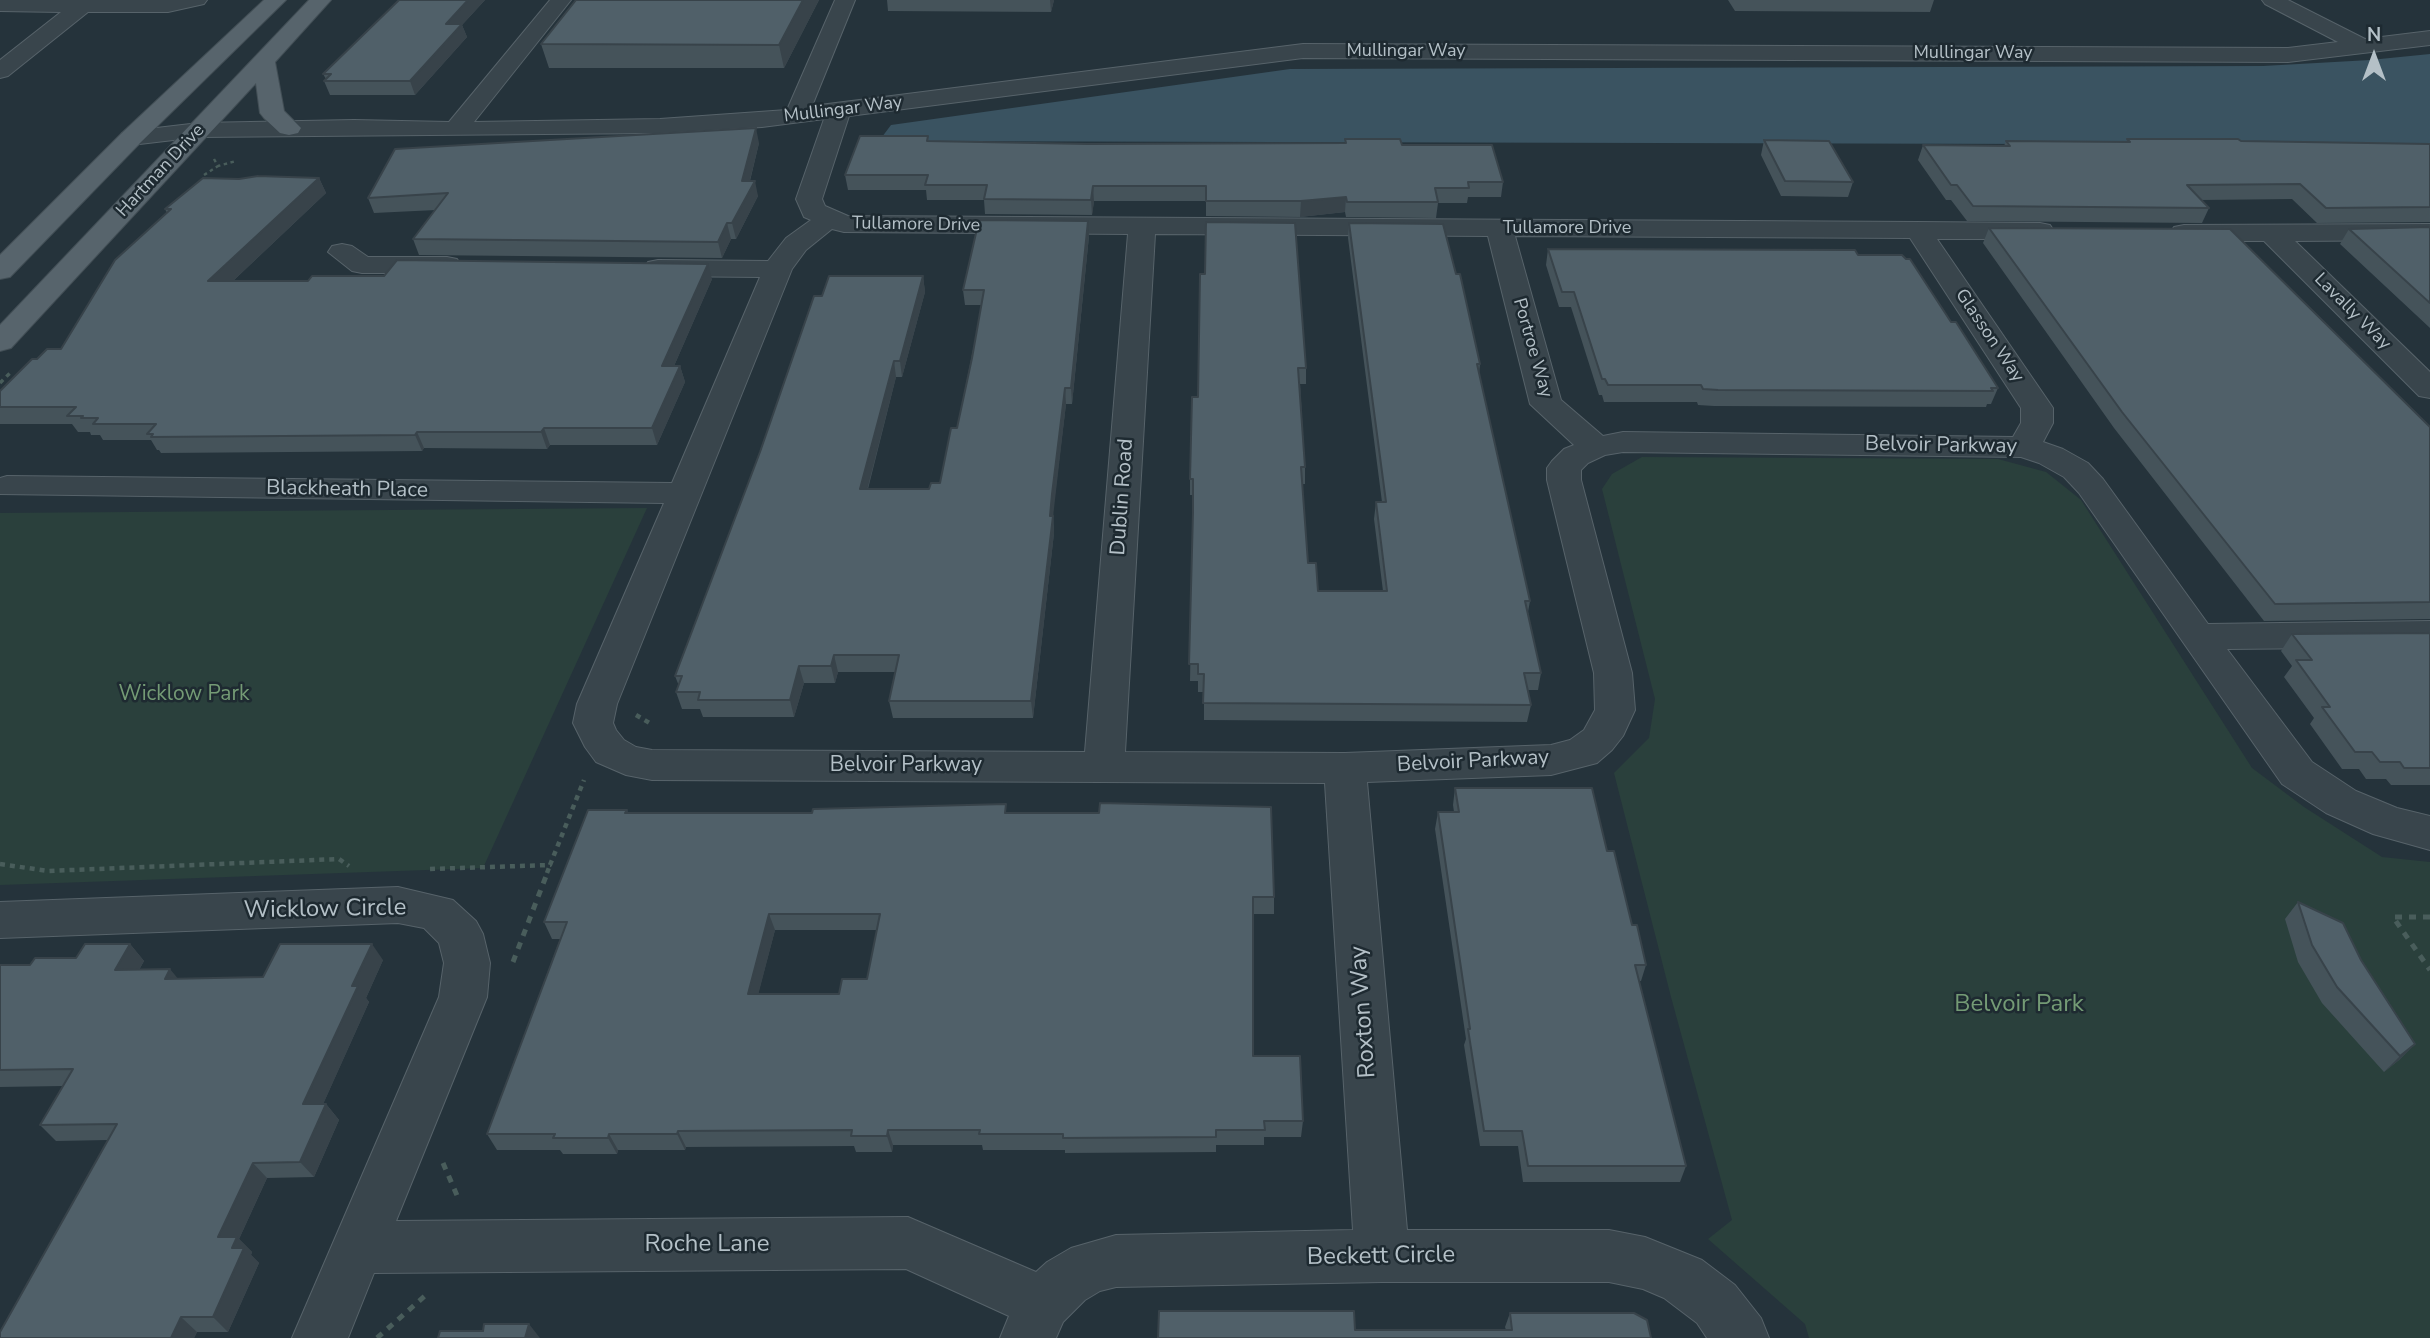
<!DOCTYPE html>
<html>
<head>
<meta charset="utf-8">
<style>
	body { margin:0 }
	#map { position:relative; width:2430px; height:1338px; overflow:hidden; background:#25333b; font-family:"Nunito Sans",sans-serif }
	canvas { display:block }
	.north { position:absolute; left:2339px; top:21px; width:70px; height:70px; -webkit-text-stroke:5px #1e2a31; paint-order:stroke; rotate:0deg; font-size:19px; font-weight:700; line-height:28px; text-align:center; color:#b4c0c7 }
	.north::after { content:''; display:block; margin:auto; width:24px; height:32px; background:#b4c0c7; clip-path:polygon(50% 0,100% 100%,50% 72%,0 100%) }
</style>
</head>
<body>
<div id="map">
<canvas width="2430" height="1338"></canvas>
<div class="north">N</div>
</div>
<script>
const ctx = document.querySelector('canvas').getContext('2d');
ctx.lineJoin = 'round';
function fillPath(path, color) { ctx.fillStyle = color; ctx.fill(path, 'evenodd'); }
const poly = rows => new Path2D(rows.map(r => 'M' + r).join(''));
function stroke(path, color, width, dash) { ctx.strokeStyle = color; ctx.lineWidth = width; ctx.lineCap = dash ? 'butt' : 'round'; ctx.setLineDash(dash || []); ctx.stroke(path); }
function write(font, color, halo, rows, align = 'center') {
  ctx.font = font + ' "Nunito Sans",sans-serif'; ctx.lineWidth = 5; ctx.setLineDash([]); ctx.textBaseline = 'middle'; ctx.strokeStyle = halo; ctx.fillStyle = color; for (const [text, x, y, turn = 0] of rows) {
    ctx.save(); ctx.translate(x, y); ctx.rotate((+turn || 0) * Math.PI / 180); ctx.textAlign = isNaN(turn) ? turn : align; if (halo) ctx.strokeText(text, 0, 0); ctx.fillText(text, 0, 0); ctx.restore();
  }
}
const green = poly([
	[1642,457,1998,459,2046,472,2081,500,2252,768,2304,807,2382,857,2430,862,2430,1338,1809,1338,1805,1324,1708,1239,1732,1220,1671,997,1614,773,1649,738,1655,699,1602,489,1612,474],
	[647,508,483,868,0,885,0,513]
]);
const water = poly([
	[2430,54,2430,145,879,141,891,125,1290,69,2263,66,2370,60]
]);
const pathFar3 = poly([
	[214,159,218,166,236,161],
	[204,175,218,166]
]);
const pathFar2 = poly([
	[0,383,10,373]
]);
const pathFar1 = poly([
	[636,715,653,725],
	[0,864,48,871,339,859,349,866],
	[430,869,550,865,584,780],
	[547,873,550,865]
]);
const path = poly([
	[2430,917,2393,917,2430,970],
	[513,962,548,871],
	[443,1163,459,1200],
	[377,1338,427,1294]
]);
const minor = poly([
	[0,0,207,0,204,4,168,12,88,12,8,76,0,78,0,60,61,12,0,11,0,0],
	[550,0,571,0,474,122,660,119,787,110,835,0,855,0,812,106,1303,44,2288,48,2338,42,2265,4,2262,0,2288,0,2365,39,2430,31,2430,45,2288,62,1303,58,849,116,822,199,825,206,848,216,1918,222,2040,223,2050,225,2054,231,2050,237,2040,239,1937,239,2053,408,2053,423,2043,442,2063,449,2088,463,2103,479,2208,624,2430,621,2430,647,2227,649,2312,762,2356,791,2397,808,2430,816,2430,850,2373,834,2326,813,2282,784,2079,493,2064,477,2039,463,2021,457,1623,452,1605,455,1588,463,1581,470,1581,480,1632,673,1635,710,1623,736,1612,750,1597,763,1551,775,1367,782,1407,1230,1609,1230,1645,1237,1702,1260,1735,1285,1761,1318,1769,1338,1707,1338,1697,1323,1664,1298,1643,1289,1609,1282,1382,1282,1116,1287,1100,1291,1085,1300,1063,1322,1056,1338,1000,1338,1009,1316,906,1269,374,1273,348,1338,292,1338,439,997,444,963,439,943,424,928,398,923,0,938,0,902,398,887,453,900,476,921,483,934,490,963,487,997,396,1221,908,1217,1036,1272,1047,1262,1071,1248,1116,1235,1353,1230,1325,783,652,780,626,775,596,762,585,747,573,723,577,704,664,503,0,494,0,478,7,476,672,483,760,277,658,276,648,274,644,268,648,262,658,260,768,261,786,238,811,220,804,217,796,199,824,119,762,127,660,133,199,137,131,145,122,143,119,138,122,133,131,131,199,123,354,120,449,122,550,0],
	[832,229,844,232,1128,234,1085,752,652,750,636,747,624,740,616,730,613,723,617,704,792,269,806,250,832,229],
	[1155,234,1488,236,1530,404,1574,445,1564,449,1552,461,1547,468,1547,480,1594,673,1595,710,1584,730,1570,740,1551,745,1345,753,1125,752,1155,234],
	[1515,236,1910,238,2021,408,2021,423,2013,437,1623,432,1603,436,1561,400,1515,236],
	[2430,224,2430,240,2295,241,2430,372,2430,398,2419,396,2264,241,2184,241,2174,239,2170,233,2174,227,2184,225,2430,224],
	[342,244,352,246,368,257,447,257,457,259,461,265,457,271,447,273,362,273,352,271,328,252,332,246,342,244]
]);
const major = poly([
	[264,0,286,0,140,143,10,277,0,279,0,255,122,133,264,0],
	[309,0,331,0,275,62,284,111,301,128,298,133,289,135,280,133,264,118,260,113,256,83,11,348,0,351,0,325,309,0]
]);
const wall = poly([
	[399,0,485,0,462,25,467,37,415,95,330,95,324,81,326,79,323,74],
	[576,0,819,0,784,68,549,68,541,44],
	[887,0,1054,0,1051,12,888,11],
	[1728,0,1934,0,1930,12,1735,11],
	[928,136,929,142,1088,144,1345,143,1345,139,1402,145,1503,182,1501,197,1468,197,1467,203,1438,203,1436,218,1346,217,1345,212,1300,217,1206,216,1206,201,1094,201,1092,215,985,214,984,200,927,200,926,190,848,190,845,175],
	[2127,139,2430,144,2430,222,2317,223,2292,199,2202,200,2209,208,2202,223,1967,221,1951,200,1946,200,1918,160,1923,145,2004,146,2006,141,2126,142],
	[1764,140,1853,182,1848,197,1781,196,1761,155],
	[759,143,750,181,758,196,736,239,731,239,722,258,419,255,413,239,436,210,374,213,368,198],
	[319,178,326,193,233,281,712,279,674,366,680,366,685,382,657,445,550,445,547,449,424,448,422,451,161,453,159,450,157,450,151,440,103,440,100,435,91,435,90,432,78,432,72,424,0,424,0,391,61,349,167,213,165,209,239,179],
	[1349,223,1480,364,1479,374,1530,601,1528,612,1541,673,1538,690,1527,690,1531,705,1527,722,1204,720,1204,692,1198,692,1198,681,1190,681,1193,513,1193,495,1190,495,1190,479,1198,397,1200,274,1306,368,1306,384,1300,384,1305,467,1305,484,1302,484,1308,563,1318,591,1383,591,1374,519,1376,502,1382,502,1348,238],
	[2430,227,2430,328,2340,244,2349,229],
	[1989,228,2430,427,2430,619,2264,621,2114,428,1983,243],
	[1089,236,1072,404,1066,404,1053,511,1054,533,1033,718,893,718,889,701,895,672,838,672,835,683,804,683,794,717,703,717,700,709,682,709,676,692,679,686,675,676,822,296,923,276,925,292,902,377,896,377,868,489,929,489,940,483,957,428,982,305,965,305,963,290],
	[1548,249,1858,255,1951,322,1998,388,1991,404,1987,404,1986,407,1714,406,1698,405,1697,402,1604,402,1602,395,1599,395,1571,307,1559,307,1546,265],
	[2430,633,2430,785,2391,785,2386,779,2366,779,2359,769,2342,769,2310,724,2314,718,2284,677,2292,666,2281,651,2292,634],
	[1455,788,1607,851,1646,965,1641,981,1639,981,1686,1166,1680,1182,1523,1182,1518,1146,1480,1146,1464,1045,1466,1039,1435,829,1438,812,1454,812,1453,805],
	[627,810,628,813,1007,813,1274,897,1274,914,1253,914,1253,1056,1303,1121,1301,1137,1264,1137,1264,1145,1216,1145,1216,1152,1065,1153,1065,1150,983,1150,982,1145,893,1145,892,1152,856,1152,854,1146,686,1147,685,1150,618,1150,617,1154,563,1154,560,1150,497,1150,487,1134,560,939,552,939,544,922],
	[775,930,877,930,867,979,839,994,758,994],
	[2298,902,2415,1044,2399,1060,2384,1072,2322,1003,2298,962,2285,919],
	[130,944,144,961,139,970,178,979,263,977,383,960,366,998,369,1002,323,1104,326,1104,339,1120,314,1177,267,1178,239,1239,252,1252,251,1255,259,1263,228,1332,197,1332,194,1338,0,1338,108,1140,56,1141,40,1125,63,1086,0,1087,0,965,30,965,76,958],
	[1510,1313,1651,1338,1355,1330,1506,1330,1505,1327]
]);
const shadedWall = poly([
	[468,0,485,0,462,25,467,37,415,95,410,81,446,24],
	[803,0,819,0,784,68,779,45],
	[1050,0,1054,0,1051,12],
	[756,128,759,143,746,196,742,181],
	[319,178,326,193,216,297,208,281],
	[755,181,758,196,736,239,732,223],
	[1093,186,1094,201,1092,215,1091,200],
	[1346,197,1345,212,1300,217,1301,201],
	[1088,221,1089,236,1072,404,1071,388],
	[727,223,731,239,722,258,718,242],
	[708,264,712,279,667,382,662,366],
	[923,276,925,292,902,377,900,361],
	[894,361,896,377,863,506,860,489],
	[680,366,685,382,657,445,652,428],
	[1065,388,1066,404,1053,517,1054,533,1033,718,1031,701,1052,494],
	[544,428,550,445,547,449,541,432],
	[417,432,424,448,422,451,415,435],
	[834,655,838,672,835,683,831,666],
	[799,666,804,683,794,717,790,700],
	[769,914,775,930,754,1011,748,994],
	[130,944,144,961,129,987,115,970],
	[372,944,383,960,366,998,369,1002,316,1120,303,1104,352,986],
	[170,969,184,986,165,979],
	[2415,1044,2399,1060,2384,1072,2400,1056],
	[326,1104,339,1120,314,1177,300,1162],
	[888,1130,893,1145,892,1152,887,1136],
	[678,1131,686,1147,685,1150,677,1134],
	[609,1134,618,1150,617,1154,608,1138],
	[253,1163,267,1178,239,1239,252,1252,251,1255,259,1263,228,1332,213,1317,218,1237],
	[181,1317,197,1332,194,1338,171,1338],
	[529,1324,540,1338,525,1338]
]);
const building = poly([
	[399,0,468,0,446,24,462,24,410,81,324,81,331,74,323,74,399,0],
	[576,0,803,0,779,45,541,44,576,0],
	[756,128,742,181,755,181,732,223,727,223,718,242,413,239,448,193,368,198,395,149,756,128],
	[860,136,928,136,927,141,1088,144,1346,143,1345,139,1400,139,1402,145,1492,145,1503,182,1468,182,1469,188,1435,188,1438,202,1347,202,1346,197,1301,201,1206,201,1206,186,1093,186,1091,200,984,199,987,185,925,185,928,175,845,175,860,136],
	[2127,139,2238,139,2241,141,2430,144,2430,207,2326,208,2300,184,2187,185,2209,208,1973,206,1957,185,1951,185,1923,145,2010,146,2006,141,2130,142,2127,139],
	[1764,140,1829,141,1853,182,1785,181,1764,140],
	[258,176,319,178,208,281,308,281,312,276,384,276,397,260,708,264,662,366,680,366,652,428,544,428,541,432,417,432,415,435,151,437,153,434,147,434,156,424,93,424,98,418,81,418,83,416,67,416,76,407,0,407,0,391,32,359,37,359,47,349,61,349,115,260,171,209,165,209,203,178,239,179,258,176],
	[979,220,1088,221,1071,388,1065,388,1052,494,1050,516,1053,516,1031,701,889,701,899,655,834,655,831,666,799,666,790,700,698,700,700,692,676,692,682,676,675,676,760,452,814,296,822,296,829,276,923,276,900,361,894,361,860,489,929,489,931,483,940,483,951,428,957,428,972,358,984,290,963,290,979,220],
	[1206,222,1295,223,1306,368,1298,368,1305,467,1301,467,1308,563,1316,563,1318,591,1387,591,1376,502,1386,502,1349,223,1443,224,1456,274,1460,274,1480,364,1477,364,1530,601,1525,601,1541,673,1524,673,1531,705,1203,703,1204,674,1198,674,1198,664,1189,664,1193,512,1193,479,1190,479,1192,397,1198,397,1200,274,1205,274,1206,222],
	[2430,227,2430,303,2349,229,2430,227],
	[1989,228,2230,229,2430,427,2430,602,2275,604,2122,412,1989,228],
	[1548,249,1855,250,1858,255,1902,255,1906,259,1910,259,1951,322,1956,322,1998,388,1991,388,1993,391,1718,390,1703,389,1701,385,1608,385,1605,379,1602,379,1574,292,1562,292,1548,249],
	[2430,633,2430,768,2404,768,2400,762,2380,762,2372,752,2355,752,2322,707,2330,707,2296,660,2312,660,2292,634,2430,633],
	[1455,788,1592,788,1607,851,1614,851,1632,925,1637,925,1646,965,1635,965,1686,1166,1528,1166,1522,1131,1484,1131,1468,1029,1470,1029,1438,812,1459,812,1455,788],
	[1100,803,1271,807,1274,897,1253,897,1253,1056,1300,1056,1303,1121,1264,1121,1265,1130,1216,1130,1216,1137,1063,1138,1063,1134,979,1134,980,1130,888,1130,887,1136,851,1136,852,1130,678,1131,677,1134,609,1134,608,1138,553,1138,555,1134,487,1134,567,922,544,922,588,810,627,810,625,813,812,813,813,809,1006,804,1005,813,1099,813,1100,803],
	[769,914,880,914,867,979,842,979,839,994,748,994,769,914],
	[2298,902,2343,923,2361,960,2415,1044,2400,1056,2337,987,2312,945,2298,902],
	[85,944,130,944,115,970,170,969,165,979,263,977,280,944,372,944,352,986,358,986,303,1104,326,1104,300,1162,253,1163,218,1237,237,1237,232,1248,244,1248,213,1317,181,1317,171,1338,0,1338,0,1332,117,1124,40,1125,73,1069,0,1070,0,965,30,965,35,958,76,958,85,944],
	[1159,1311,1354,1311,1355,1330,1512,1330,1510,1313,1634,1313,1647,1320,1651,1338,1158,1338,1159,1311],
	[484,1324,529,1324,525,1338,438,1338,440,1331,483,1331,484,1324]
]);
const farStreetnames = [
	["Mullingar Way",1406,52],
	["Mullingar Way",1973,54],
	["Mullingar Way",843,110,-7],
	["Hartman Drive",161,171,-47],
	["Tullamore Drive",916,225,1],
	["Tullamore Drive",1567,229],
	["Lavally Way",2352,312,45],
	["Glasson Way",1989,336,56],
	["Portroe Way",1532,348,74]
];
const streetNames = [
	["Belvoir Parkway",1941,446,1],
	["Blackheath Place",347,490,1],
	["Dublin Road",1123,497,-86],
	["Belvoir Parkway",1473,762,-3],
	["Belvoir Parkway",906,766]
];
const parkNames = [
	["Wicklow Park",184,695]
];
const nearStreetnames = [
	["Wicklow Circle",325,910,-1],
	["Roxton Way",1364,1012,-94],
	["Roche Lane",707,1245],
	["Beckett Circle",1381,1257,-1]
];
const nearParknames = [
	["Belvoir Park",2019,1005]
];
fillPath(green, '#2a403c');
fillPath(water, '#3a5361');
stroke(minor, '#57636a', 2);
stroke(major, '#424e55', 2);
stroke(pathFar3, '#495d5b', 2.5, [3.5, 3.5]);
stroke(pathFar2, '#495d5b', 3.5, [4.5, 4.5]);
stroke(pathFar1, '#495d5b', 4.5, [5, 5]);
stroke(path, '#495d5b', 5, [7, 7]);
fillPath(minor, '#39454c');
fillPath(major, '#57646c');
fillPath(wall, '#45535a');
fillPath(shadedWall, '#38434a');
fillPath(building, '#506069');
stroke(building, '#38434a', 2);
write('18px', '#b4c0c7', '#1e2a31', farStreetnames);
write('21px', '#b4c0c7', '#1e2a31', streetNames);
write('21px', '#749b75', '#1e2a31', parkNames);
write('24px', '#b4c0c7', '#1e2a31', nearStreetnames);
write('24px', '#749b75', '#1e2a31', nearParknames);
</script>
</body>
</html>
